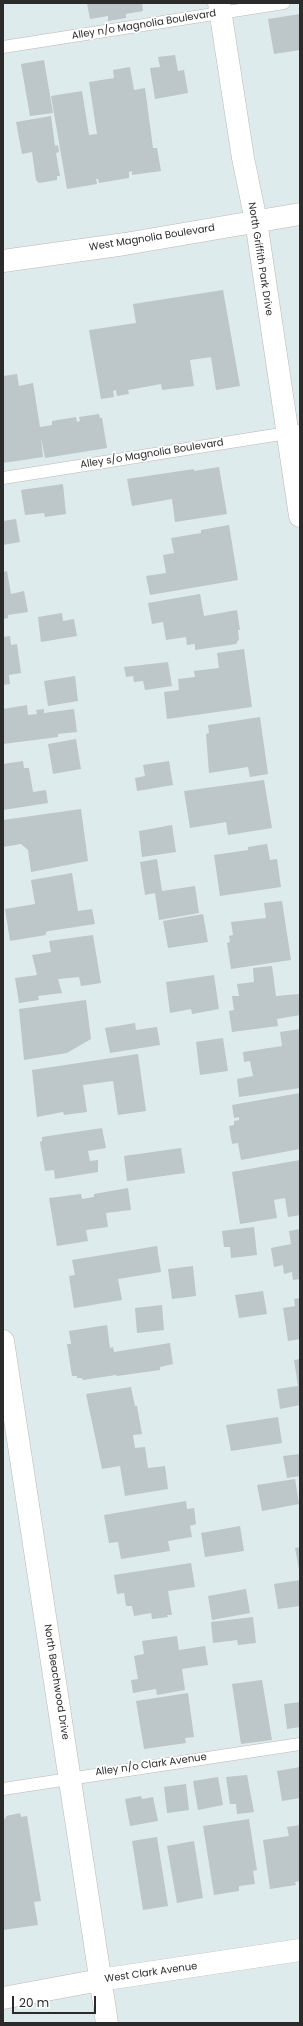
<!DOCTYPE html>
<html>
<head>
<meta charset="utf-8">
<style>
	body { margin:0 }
	#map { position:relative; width:303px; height:2026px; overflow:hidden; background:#ddebed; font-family:Poppins,sans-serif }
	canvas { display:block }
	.frame { position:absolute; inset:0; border:4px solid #2b2b2b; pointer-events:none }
	.scale { position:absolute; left:12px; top:1996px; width:84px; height:18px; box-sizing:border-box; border:2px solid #2b2b2b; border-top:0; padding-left:5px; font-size:12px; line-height:14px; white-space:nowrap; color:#2b2b2b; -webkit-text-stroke:3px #fff; paint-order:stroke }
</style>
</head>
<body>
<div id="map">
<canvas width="303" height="2026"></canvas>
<div class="frame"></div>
<div class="scale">20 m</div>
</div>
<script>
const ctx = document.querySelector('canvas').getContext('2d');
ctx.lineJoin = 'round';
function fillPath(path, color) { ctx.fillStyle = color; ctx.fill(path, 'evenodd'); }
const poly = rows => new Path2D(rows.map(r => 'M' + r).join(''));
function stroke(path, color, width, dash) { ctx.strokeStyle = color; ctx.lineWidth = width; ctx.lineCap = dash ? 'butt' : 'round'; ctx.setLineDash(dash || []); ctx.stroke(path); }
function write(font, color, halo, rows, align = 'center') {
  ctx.font = font + ' Poppins,sans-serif'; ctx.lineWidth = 3.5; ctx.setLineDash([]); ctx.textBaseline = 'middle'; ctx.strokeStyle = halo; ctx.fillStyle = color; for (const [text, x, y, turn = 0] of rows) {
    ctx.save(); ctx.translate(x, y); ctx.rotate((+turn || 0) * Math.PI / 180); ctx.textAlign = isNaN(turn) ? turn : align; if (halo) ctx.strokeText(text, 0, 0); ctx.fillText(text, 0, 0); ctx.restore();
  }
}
const building = poly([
	[87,3,142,3,143,11,126,14,126,18,108,21,108,16,90,19],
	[300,14,300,50,274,54,268,19],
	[175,55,178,71,184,70,188,93,155,99,150,68,160,67,158,57],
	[44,60,53,113,30,116,21,64],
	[130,67,134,90,145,88,153,148,157,148,161,171,132,175,132,171,129,172,129,178,99,183,98,179,96,179,97,184,67,189,51,96,82,91,89,135,97,134,89,82,114,78,113,70],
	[51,116,55,146,58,145,59,152,56,153,60,176,57,176,57,180,39,183,36,180,32,152,22,154,16,122],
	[223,290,240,386,216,390,211,357,190,360,194,386,162,390,161,384,128,390,129,394,117,396,116,390,113,391,114,397,101,399,89,330,136,323,133,304],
	[17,374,19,386,33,383,40,427,52,425,52,421,76,417,77,422,80,421,79,417,99,414,100,418,102,418,107,448,45,458,41,437,43,457,3,463,3,376],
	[219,467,227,514,175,522,172,499,132,506,127,479,194,469,194,471],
	[63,484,66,514,45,517,44,513,25,515,21,490],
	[16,519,20,542,3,545,3,521],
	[229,525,238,580,150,595,146,576,166,573,163,555,174,553,171,538,201,533,201,530],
	[7,571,11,594,24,591,28,612,8,615,8,618,3,619,3,572],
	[200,594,204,616,237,610,240,630,238,630,239,639,236,644,195,650,195,644,187,645,186,637,166,640,163,622,152,624,148,603],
	[62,613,63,621,74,619,77,636,41,642,38,617],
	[10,636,11,645,17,644,21,673,9,675,10,684,3,685,3,637],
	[244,649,252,707,167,719,164,692,179,690,178,679,195,677,194,671,219,668,217,653],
	[168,662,172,686,145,690,143,681,134,682,133,676,126,677,124,667],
	[75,676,78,701,48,706,44,681],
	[27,705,28,715,37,714,36,710,44,709,44,713,74,709,77,732,58,734,58,737,3,744,3,709],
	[260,717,268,774,250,777,248,767,209,773,206,734,209,733,208,725],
	[76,739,81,769,53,774,48,744],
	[23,761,24,768,29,768,33,792,46,790,48,803,3,810,3,764],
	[169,761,173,785,137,791,135,778,145,776,143,765],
	[264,780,272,828,228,835,226,822,190,828,184,791],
	[81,809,88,861,31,872,28,850,21,844,3,847,3,820],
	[172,825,176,852,142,857,139,831],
	[267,844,270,860,277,859,281,887,220,896,214,855,248,850,248,847],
	[157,859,162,891,195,886,199,913,159,920,155,893,145,895,140,862],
	[72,873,78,911,92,909,95,924,49,931,46,932,46,935,10,941,5,909,35,904,31,880],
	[282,901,291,960,231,969,227,943,230,942,229,936,233,935,231,922,266,918,264,903],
	[203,914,208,942,168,948,163,921],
	[93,935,101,983,81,986,79,977,58,979,62,993,38,996,39,1000,19,1003,15,978,37,975,32,955,51,952,49,941],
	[272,966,276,996,299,994,300,1015,277,1019,278,1026,232,1032,229,1011,234,1010,232,996,239,996,237,984,254,982,253,968],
	[214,975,219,1009,192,1014,191,1009,170,1013,166,982],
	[86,1000,91,1039,67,1053,24,1060,19,1009],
	[135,1023,136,1030,157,1027,160,1045,110,1053,105,1028],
	[300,1029,300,1088,239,1097,237,1079,253,1076,250,1061,244,1062,243,1052,282,1046,280,1032],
	[223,1038,228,1071,200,1075,196,1042],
	[138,1054,146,1111,118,1115,113,1081,83,1085,87,1112,64,1115,63,1112,37,1117,32,1070],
	[300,1093,300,1149,241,1160,238,1143,232,1144,229,1126,234,1125,234,1121,239,1120,239,1117,234,1118,232,1105],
	[102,1128,106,1148,88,1151,90,1161,98,1160,98,1172,55,1179,54,1170,45,1171,40,1142,42,1141,42,1137],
	[181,1148,185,1173,127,1181,124,1156],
	[300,1160,300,1215,288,1217,285,1198,274,1200,277,1218,240,1224,232,1172],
	[128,1188,131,1210,106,1213,108,1227,86,1230,88,1241,57,1246,49,1198,81,1194,82,1199,94,1197,94,1194],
	[254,1227,257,1255,231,1258,230,1247,224,1247,222,1231],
	[300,1229,300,1279,293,1280,292,1272,284,1274,283,1265,274,1267,271,1248,291,1244,289,1231],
	[157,1246,161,1272,118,1279,122,1300,74,1308,69,1276,75,1275,72,1260],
	[193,1266,196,1296,172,1299,168,1269],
	[263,1291,267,1314,239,1318,235,1295],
	[300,1298,300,1339,288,1341,283,1308,295,1306,294,1299],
	[162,1305,164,1330,137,1333,135,1308],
	[107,1325,110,1348,113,1347,114,1352,170,1343,173,1364,160,1367,160,1370,117,1376,116,1375,83,1380,82,1378,77,1378,77,1376,72,1376,67,1344,71,1344,69,1331],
	[300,1359,300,1405,280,1409,277,1389,298,1386,294,1360],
	[131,1387,135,1406,137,1406,142,1434,133,1435,135,1448,145,1447,148,1468,165,1466,168,1489,125,1496,120,1466,102,1469,86,1394],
	[278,1417,282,1443,231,1451,226,1425],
	[300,1454,300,1476,287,1478,283,1456],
	[295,1479,299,1504,262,1511,257,1485],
	[186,1501,187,1509,194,1508,196,1524,190,1526,192,1537,168,1541,170,1551,121,1559,118,1542,109,1543,104,1515],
	[240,1526,244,1551,205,1557,201,1533],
	[300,1547,300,1570,299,1570,295,1548],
	[191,1563,195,1587,168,1591,172,1615,167,1615,168,1617,152,1619,151,1613,134,1616,132,1606,126,1606,124,1593,117,1594,114,1575],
	[300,1580,300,1606,278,1609,274,1584],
	[246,1589,250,1613,212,1620,208,1596],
	[253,1617,256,1643,238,1645,237,1640,213,1643,211,1622],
	[177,1636,179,1650,205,1646,208,1665,182,1669,185,1690,157,1695,156,1689,133,1693,131,1680,138,1679,134,1656,144,1654,142,1641],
	[262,1680,272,1740,241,1744,232,1684],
	[188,1693,194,1737,185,1738,186,1743,144,1749,136,1701],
	[300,1702,300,1727,287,1729,284,1704],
	[300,1767,300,1798,282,1801,277,1771],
	[247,1775,254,1812,237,1814,236,1804,230,1804,226,1777],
	[218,1777,223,1805,198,1810,193,1781],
	[186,1784,189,1810,167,1813,164,1787],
	[141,1796,142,1799,153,1797,158,1821,130,1826,125,1799],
	[20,1813,21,1817,27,1816,41,1901,34,1902,38,1925,3,1930,3,1819,6,1818,6,1816],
	[249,1819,257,1870,253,1871,255,1884,239,1886,239,1891,214,1895,203,1826],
	[300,1825,300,1881,295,1882,296,1885,270,1889,263,1840,289,1836,287,1827],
	[157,1837,168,1906,143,1910,132,1841],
	[194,1841,203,1898,177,1903,167,1846]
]);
const lane = poly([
	[3,47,284,3],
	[3,478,300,431],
	[3,1789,300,1744]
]);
const street = poly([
	[219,3,243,158,256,221,300,516],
	[3,1341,107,2023],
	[3,1998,100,1980,300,1950]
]);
const secondary = poly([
	[3,261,125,244,300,214]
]);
const streetNames = [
	["Alley n/o Magnolia Boulevard",144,25,-9],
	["West Magnolia Boulevard",152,238,-9],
	["North Griffith Park Drive",260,259,81],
	["Alley s/o Magnolia Boulevard",152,454,-9],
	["North Beachwood Drive",56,1682,81],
	["Alley n/o Clark Avenue",151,1765,-8],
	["West Clark Avenue",151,1973,-8]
];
fillPath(building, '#bdc6c8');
stroke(lane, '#beb6b1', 13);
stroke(street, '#beb6b1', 23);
stroke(secondary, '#beb6b1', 23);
stroke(lane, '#fff', 12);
stroke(street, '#fff', 22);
stroke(secondary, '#fff', 22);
write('10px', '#2b2b2b', '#fff', streetNames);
</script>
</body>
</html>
